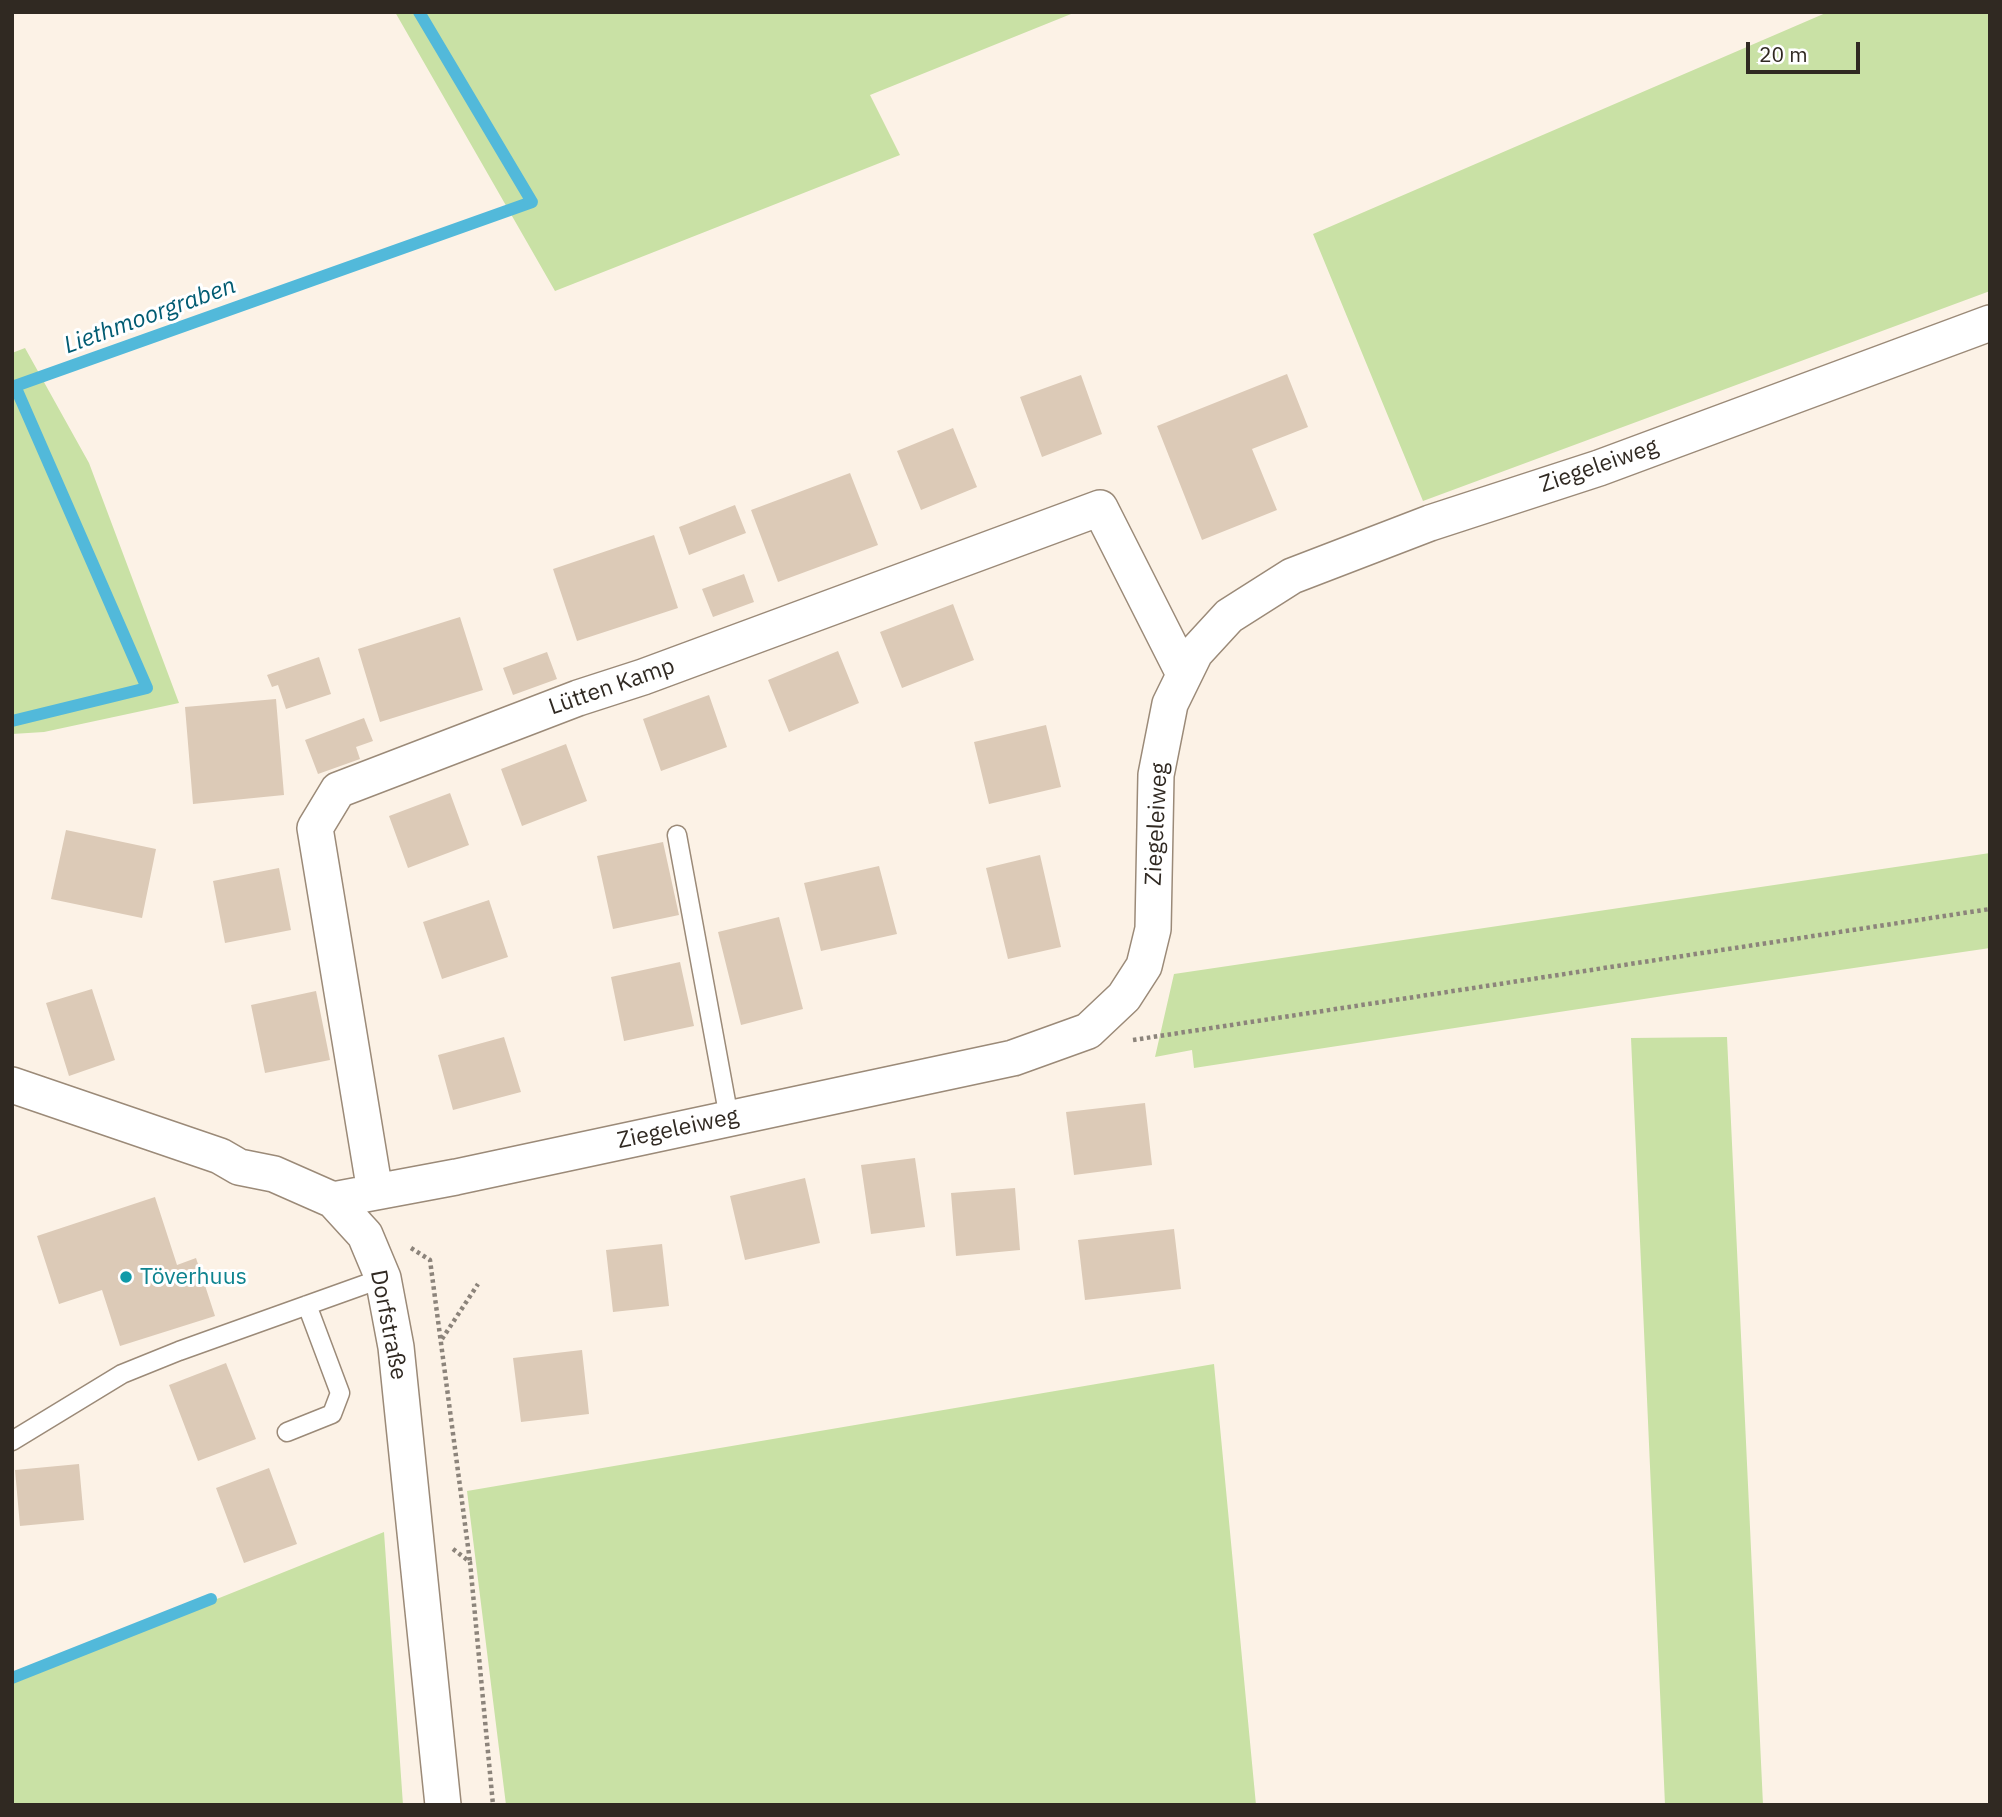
<!DOCTYPE html>
<html>
<head>
<meta charset="utf-8">
<style>
	body { margin:0 }
	#map { position:relative; width:2002px; height:1817px; overflow:hidden; background:#fcf2e6; font-family:"IBM Plex Sans",sans-serif }
	canvas { display:block }
	.frame { position:absolute; inset:0; border:14px solid #302922; pointer-events:none }
	.scale { position:absolute; left:1746px; top:42px; width:114px; height:32px; box-sizing:border-box; border:4px solid #302922; border-top:0; padding-left:9px; font-size:21px; line-height:24px; white-space:nowrap; color:#302922; -webkit-text-stroke:5px #fff; paint-order:stroke }
</style>
</head>
<body>
<div id="map">
<canvas width="2002" height="1817"></canvas>
<div class="frame"></div>
<div class="scale">20 m</div>
</div>
<script>
const ctx = document.querySelector('canvas').getContext('2d');
ctx.lineJoin = 'round';
function fillPath(path, color) { ctx.fillStyle = color; ctx.fill(path, 'evenodd'); }
const poly = rows => new Path2D(rows.map(r => 'M' + r).join(''));
function stroke(path, color, width, dash) { ctx.strokeStyle = color; ctx.lineWidth = width; ctx.lineCap = dash ? 'butt' : 'round'; ctx.setLineDash(dash || []); ctx.stroke(path); }
function write(font, color, halo, rows, align = 'center') {
  ctx.font = font + ' "IBM Plex Sans",sans-serif'; ctx.lineWidth = 6; ctx.setLineDash([]); ctx.textBaseline = 'middle'; ctx.strokeStyle = halo; ctx.fillStyle = color; for (const [text, x, y, turn = 0] of rows) {
    ctx.save(); ctx.translate(x, y); ctx.rotate((+turn || 0) * Math.PI / 180); ctx.textAlign = isNaN(turn) ? turn : align; if (halo) ctx.strokeText(text, 0, 0); ctx.fillText(text, 0, 0); ctx.restore();
  }
}
const green = poly([
	[395,12,1076,12,870,95,900,155,555,291],
	[1828,12,1990,12,1990,291,1423,501,1313,234],
	[25,348,89,463,179,703,44,732,12,734,12,353],
	[1990,853,1990,948,1670,995,1194,1068,1192,1050,1155,1057,1174,974],
	[1727,1037,1763,1805,1665,1805,1631,1038],
	[1214,1364,1256,1805,506,1805,467,1491],
	[384,1532,403,1805,12,1805,12,1681]
]);
const stream = poly([
	[12,721,147,688,15,386,532,202,419,12],
	[12,1678,211,1599]
]);
const building = poly([
	[1287,374,1308,427,1252,449,1277,510,1202,540,1157,426],
	[1081,375,1102,434,1042,457,1020,397],
	[953,428,977,487,921,510,897,451],
	[850,473,878,545,778,582,751,510],
	[735,505,746,533,689,555,679,527],
	[654,535,678,608,577,641,553,569],
	[744,574,754,602,713,617,702,589],
	[953,604,974,660,902,688,880,632],
	[460,617,483,690,380,722,358,649],
	[838,651,859,703,789,732,768,680],
	[547,652,557,679,513,695,503,668],
	[319,657,331,694,286,709,278,685,272,687,267,675],
	[709,695,727,747,661,771,643,719],
	[276,699,284,795,193,804,185,707],
	[364,718,373,741,356,747,360,759,318,774,305,740],
	[1046,725,1061,787,989,804,974,742],
	[566,744,587,801,522,826,501,769],
	[450,793,469,845,408,868,389,816],
	[66,830,156,849,142,918,51,899],
	[663,842,679,915,613,929,597,856],
	[1040,855,1061,947,1008,959,986,868],
	[879,866,897,934,821,951,804,883],
	[279,868,291,930,225,943,213,881],
	[489,900,508,957,442,979,423,922],
	[779,917,803,1009,741,1025,718,932],
	[680,962,694,1026,624,1041,611,977],
	[92,989,115,1060,69,1076,46,1003],
	[316,991,330,1060,265,1073,251,1005],
	[504,1037,521,1092,453,1110,438,1055],
	[1145,1103,1152,1165,1074,1175,1066,1112],
	[915,1158,925,1227,871,1234,861,1165],
	[805,1178,820,1243,745,1260,730,1196],
	[1015,1188,1020,1250,956,1256,951,1193],
	[155,1197,177,1265,196,1258,215,1316,120,1346,102,1290,59,1304,37,1236],
	[1174,1229,1181,1289,1085,1300,1078,1240],
	[662,1244,669,1306,613,1312,606,1250],
	[582,1350,589,1414,521,1422,513,1358],
	[226,1363,256,1439,198,1461,169,1385],
	[79,1464,84,1520,20,1526,15,1470],
	[269,1468,297,1544,244,1563,216,1488]
]);
const path = poly([
	[1133,1040,1990,909],
	[411,1248,430,1260,470,1562],
	[442,1339,478,1284],
	[453,1549,470,1562,493,1805]
]);
const lane = poly([
	[677,835,729,1118],
	[287,1432,332,1414,340,1393,307,1305],
	[12,1441,122,1374,179,1351,383,1278]
]);
const street = poly([
	[12,1085,220,1156,239,1167,274,1174,333,1200,365,1235,383,1278,396,1347,443,1805],
	[375,1192,315,828,338,790,578,698,643,677,1100,508,1184,674],
	[333,1200,456,1177,1013,1058,1088,1031,1124,997,1144,966,1153,929,1156,775,1170,704,1195,653,1229,616,1292,576,1430,523,1599,468,1990,323]
]);
const markers = [
	[126,1277,7,"#0f9aa8"]
];
const streetNames = [
	["Ziegeleiweg",1599,466,-19],
	["Lütten Kamp",612,687,-19],
	["Ziegeleiweg",1157,824,-87],
	["Ziegeleiweg",678,1129,-12],
	["Dorfstraße",388,1325,79]
];
const cultureNames = [
	["Töverhuus",140,1277]
];
const waterNames = [
	["Liethmoorgraben",150,316,-20]
];
fillPath(green, '#c9e1a5');
stroke(stream, '#52b9da', 12);
fillPath(building, '#dccab7');
stroke(lane, '#9b8a78', 21);
stroke(street, '#9b8a78', 38);
stroke(path, '#8c847b', 4.5, [3.5, 3.5]);
stroke(lane, '#fff', 18);
stroke(street, '#fff', 35);
for (const [x, y, r, color] of markers) { const dot = new Path2D(); dot.arc(x, y, r, 0, 2 * Math.PI); ctx.fillStyle = color; ctx.fill(dot); stroke(dot, '#fff', 2.5); }
write('23px', '#302922', '#fff', streetNames);
write('23px', '#0d838f', '#fff', cultureNames, 'left');
write('italic 24px', '#005b72', '#fff', waterNames);
</script>
</body>
</html>
